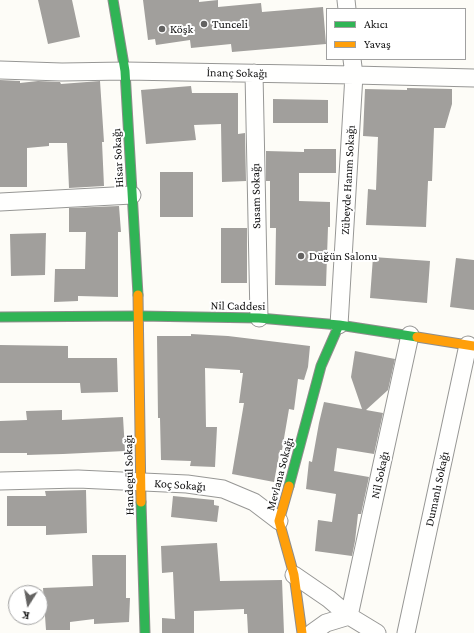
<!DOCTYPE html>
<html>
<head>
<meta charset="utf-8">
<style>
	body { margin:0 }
	#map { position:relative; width:474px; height:633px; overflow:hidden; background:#fdfcf7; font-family:"Crimson Pro",serif }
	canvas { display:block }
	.legend { position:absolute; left:326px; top:8px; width:140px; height:52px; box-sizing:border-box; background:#fff; border:1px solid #a0a0a0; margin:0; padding:5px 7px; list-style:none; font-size:12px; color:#111 }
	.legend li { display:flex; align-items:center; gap:8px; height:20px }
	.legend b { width:20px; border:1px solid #a0a0a0 }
	.north { position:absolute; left:8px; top:585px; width:40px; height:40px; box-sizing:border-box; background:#fff; border:1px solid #a0a0a0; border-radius:50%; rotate:191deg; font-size:11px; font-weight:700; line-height:16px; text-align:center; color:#111 }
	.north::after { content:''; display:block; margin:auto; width:14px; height:18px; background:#646362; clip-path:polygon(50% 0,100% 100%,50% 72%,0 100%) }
</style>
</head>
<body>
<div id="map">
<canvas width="474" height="633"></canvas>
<ul class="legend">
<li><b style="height:5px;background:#30b455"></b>Akıcı</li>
<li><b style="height:5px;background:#ff9f0a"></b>Yavaş</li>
</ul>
<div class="north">K</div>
</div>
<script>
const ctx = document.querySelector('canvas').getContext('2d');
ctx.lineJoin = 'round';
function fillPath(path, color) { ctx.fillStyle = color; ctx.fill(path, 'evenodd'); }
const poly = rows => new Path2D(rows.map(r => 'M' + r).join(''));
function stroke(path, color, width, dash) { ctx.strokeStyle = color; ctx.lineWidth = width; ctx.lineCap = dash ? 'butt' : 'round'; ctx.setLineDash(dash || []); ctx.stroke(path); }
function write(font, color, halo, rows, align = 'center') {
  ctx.font = font + ' "Crimson Pro",serif'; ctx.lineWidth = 4; ctx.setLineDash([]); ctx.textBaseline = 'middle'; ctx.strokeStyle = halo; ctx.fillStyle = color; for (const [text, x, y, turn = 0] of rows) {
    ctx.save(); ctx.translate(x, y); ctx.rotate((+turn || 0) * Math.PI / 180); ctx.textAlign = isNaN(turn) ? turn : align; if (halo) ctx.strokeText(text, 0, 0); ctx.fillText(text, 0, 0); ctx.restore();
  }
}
const building = poly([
	[38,0,72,0,80,37,48,44],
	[143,0,199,0,199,2,218,0,218,7,261,3,262,12,323,7,326,44,232,52,231,44,191,48,190,40,156,45,155,39,148,40],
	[0,80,20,81,20,83,38,81,60,82,61,84,100,81,104,142,102,142,104,186,69,188,67,143,49,143,49,146,27,148,27,187,0,187],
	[191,86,192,93,238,93,238,134,245,133,246,181,222,182,221,124,194,125,196,140,146,144,141,90],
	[407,88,452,89,452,104,445,128,434,128,432,181,428,181,426,227,366,225,368,189,376,190,378,137,363,136,365,89,407,90],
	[273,99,328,100,328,123,273,123],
	[304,149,336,149,336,173,299,173,299,201,330,202,330,227,328,227,326,286,275,285,276,228,270,228,270,181,266,181,266,151,304,152],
	[160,172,193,172,193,217,160,217],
	[119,206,121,232,118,232,118,297,78,296,78,301,54,302,55,269,85,269,86,232,69,232,69,208],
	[221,228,247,228,247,283,221,283],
	[46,233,45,275,11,276,10,234],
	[373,257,430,261,427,303,370,298],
	[456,258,474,260,474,310,450,307],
	[191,334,228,336,310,346,308,367,304,380,298,379,294,410,289,409,282,450,280,450,274,482,232,474,244,403,239,403,243,373,240,373,240,370,205,368,206,427,217,427,215,467,190,466,191,461,161,460,160,418,158,418,157,336,191,336],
	[0,345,68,346,68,358,117,358,118,392,81,393,80,383,0,383],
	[355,351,395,359,388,390,366,410,383,413,374,454,337,448,334,471,369,477,361,514,358,514,355,541,352,556,315,551,318,520,332,522,336,494,306,489,309,461,312,462,319,423,324,402,362,409,351,377],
	[62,410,62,420,123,417,125,451,63,454,27,455,27,453,0,453,0,421,27,420,26,411],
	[86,490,87,533,46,535,46,526,7,526,7,496,46,496,45,491],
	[173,496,214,500,214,505,219,506,217,522,171,517],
	[217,543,220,581,282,580,284,633,248,633,247,614,244,614,244,609,194,611,194,633,162,633,162,618,175,619,173,572,162,573,161,546],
	[92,555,126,555,126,598,130,598,129,622,94,624,94,619,70,622,70,630,46,630,43,588,93,586]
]);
const street = poly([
	[346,0,347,9],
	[0,70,62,72,125,71,354,75,474,78],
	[254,73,259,318],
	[0,202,132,195],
	[339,325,354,75,352,59],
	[0,481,78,479,187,484,223,489,254,502,279,521],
	[294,575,329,599,349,616,377,633],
	[349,616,410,335],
	[312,633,326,623,349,616],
	[406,633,468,345]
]);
const fast = poly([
	[113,0,125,71,138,295],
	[0,317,139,316,259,318,339,325,417,337],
	[289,486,321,366,339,325],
	[141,502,145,633]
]);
const slow = poly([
	[138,295,141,502],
	[417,337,474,346],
	[289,486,279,521,294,575,302,633]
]);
const markers = [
	[204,24,4,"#646362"],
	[162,29,4,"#646362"],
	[301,256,4,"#646362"]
];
const poiNames = [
	["Tunceli",212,24],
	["Köşk",170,29],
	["Düğün Salonu",309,256]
];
const streetNames = [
	["İnanç Sokağı",237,73,1],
	["Hisar Sokağı",118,158,-93],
	["Zübeyde Hanım Sokağı",348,180,-87],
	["Susam Sokağı",256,196,-91],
	["Nil Caddesi",238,306,1],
	["Mevlana Sokağı",280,474,-75],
	["Handegül Sokağı",129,475,-91],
	["Nil Sokağı",380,475,-78],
	["Koç Sokağı",180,485,4],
	["Dumanlı Sokağı",437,489,-78]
];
fillPath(building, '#a19f9c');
stroke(street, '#979795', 19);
stroke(fast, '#8e8d8b', 11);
stroke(slow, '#8e8d8b', 11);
stroke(street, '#fffffe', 17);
stroke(fast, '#30b455', 9);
stroke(slow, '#ff9f0a', 9);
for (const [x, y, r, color] of markers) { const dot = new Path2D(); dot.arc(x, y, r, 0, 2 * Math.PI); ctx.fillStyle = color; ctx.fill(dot); stroke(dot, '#fff', 1.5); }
write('12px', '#111', '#fff', poiNames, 'left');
write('12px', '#111', '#fff', streetNames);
</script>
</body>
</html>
